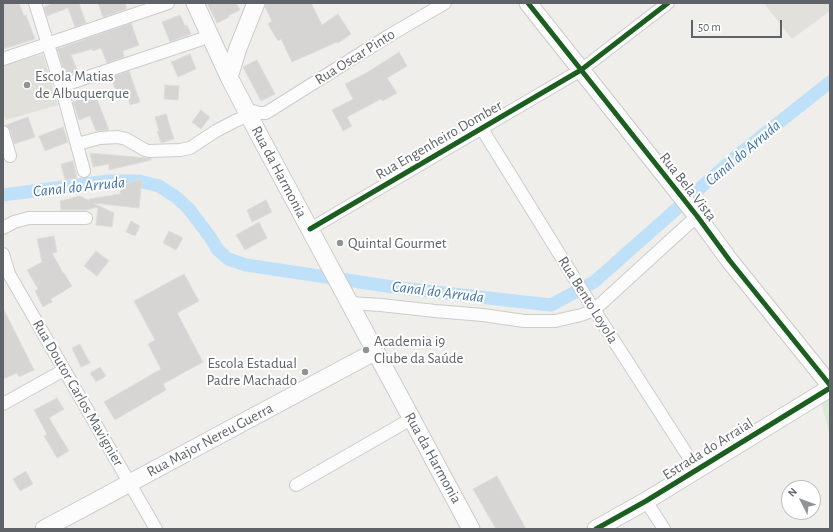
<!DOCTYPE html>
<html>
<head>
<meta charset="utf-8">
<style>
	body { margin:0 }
	#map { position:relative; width:833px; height:532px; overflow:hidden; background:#efeeea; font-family:"Alegreya Sans",sans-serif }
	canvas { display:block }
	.frame { position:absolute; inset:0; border:4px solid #5f6368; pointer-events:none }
	.north { position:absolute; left:781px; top:480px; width:40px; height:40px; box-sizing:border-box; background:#fff; border:1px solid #bfc1c3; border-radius:50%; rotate:312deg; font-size:11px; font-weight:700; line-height:16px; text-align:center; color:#5f6368 }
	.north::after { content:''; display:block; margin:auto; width:14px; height:18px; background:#919496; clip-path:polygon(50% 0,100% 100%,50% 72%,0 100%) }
	.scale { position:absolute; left:691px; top:20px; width:91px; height:18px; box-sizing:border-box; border:2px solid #5f6368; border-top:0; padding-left:5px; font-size:12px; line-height:14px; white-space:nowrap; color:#5f6368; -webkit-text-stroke:3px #fff; paint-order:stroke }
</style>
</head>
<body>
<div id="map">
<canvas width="833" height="532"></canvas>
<div class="frame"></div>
<div class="north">N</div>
<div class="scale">50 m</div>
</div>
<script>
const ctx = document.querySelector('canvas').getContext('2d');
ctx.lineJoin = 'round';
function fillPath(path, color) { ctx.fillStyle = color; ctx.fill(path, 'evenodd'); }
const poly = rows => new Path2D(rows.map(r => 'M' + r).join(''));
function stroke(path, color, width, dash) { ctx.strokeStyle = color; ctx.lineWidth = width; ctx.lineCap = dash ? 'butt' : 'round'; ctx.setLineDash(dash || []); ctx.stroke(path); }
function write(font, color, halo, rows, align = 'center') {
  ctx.font = font + ' "Alegreya Sans",sans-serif'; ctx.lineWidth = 4; ctx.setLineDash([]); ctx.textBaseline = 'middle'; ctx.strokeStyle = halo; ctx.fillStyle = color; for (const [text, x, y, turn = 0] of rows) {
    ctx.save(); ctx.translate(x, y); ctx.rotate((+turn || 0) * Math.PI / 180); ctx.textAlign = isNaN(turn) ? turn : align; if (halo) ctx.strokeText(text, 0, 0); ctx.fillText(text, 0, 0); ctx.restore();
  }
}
const education = poly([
	[764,3,830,3,830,11,792,39],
	[43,54,58,105,6,120,3,111,3,65]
]);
const green = poly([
	[830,388,830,435,819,395]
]);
const canal = poly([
	[3,195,108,181,139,181,159,186,176,197,189,209,210,237,218,250,228,259,246,265,400,288,551,305,594,282,734,158,830,82]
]);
const building = poly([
	[3,3,19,3,24,16,26,15,35,39,3,49,3,3],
	[54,3,79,3,86,23,75,27,68,8,47,16,44,7,54,3],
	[98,3,125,3,127,9,103,17,98,3],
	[207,3,236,3,240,10,228,16,229,17,217,23,207,3],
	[266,3,311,3,322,25,338,14,351,34,338,43,337,42,292,62,281,39,278,41,268,24,272,21,265,7,266,3],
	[180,15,185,26,187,25,191,34,170,42,162,22,180,15],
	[131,23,139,45,123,51,124,57,107,63,101,48,93,51,92,49,71,55,78,72,66,76,57,49,131,23],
	[399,52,407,66,387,78,397,93,383,101,381,99,347,117,352,126,343,131,332,110,353,99,345,84,368,72,399,52],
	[190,54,196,69,178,77,171,62,190,54],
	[257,60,275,94,261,101,243,67,257,60],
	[129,71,140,102,130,105,128,98,119,100,111,77,129,71],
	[165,85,179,86,178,100,164,99,165,85],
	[94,94,97,99,109,130,96,131,90,116,79,120,73,102,94,94],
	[201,110,210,117,201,129,192,122,201,110],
	[166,114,174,139,161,143,157,131,159,131,155,117,166,114],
	[28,117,35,137,14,144,10,130,6,125,28,117],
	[63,127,68,142,45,151,39,136,63,127],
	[90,153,146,158,151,158,151,160,109,170,109,164,93,167,90,153],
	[73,161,77,178,65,180,61,164,73,161],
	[142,179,139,208,93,203,114,213,112,227,96,225,98,207,86,210,61,210,60,201,80,196,90,201,89,199,120,194,121,185,142,179],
	[266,200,272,212,252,222,247,210,266,200],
	[131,221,140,226,135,236,126,232,131,221],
	[259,222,267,238,245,250,236,235,259,222],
	[169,231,183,238,176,250,163,243,169,231],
	[54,236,57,252,52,253,63,273,64,273,72,286,51,299,52,302,43,307,35,291,38,289,27,270,42,262,37,239,54,236],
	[96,251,109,261,97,276,84,266,96,251],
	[184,274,199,301,177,313,203,362,163,384,166,390,115,420,104,402,161,369,148,344,155,340,134,301,184,274],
	[3,308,34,370,19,377,17,373,3,379,3,308],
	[80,344,90,363,81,367,72,348,80,344],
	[100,367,106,376,96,382,90,373,100,367],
	[57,398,64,409,49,418,69,451,57,458,44,436,47,434,34,410,57,398],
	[26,471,33,484,20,491,13,479,26,471],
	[497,476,526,529,496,529,473,489,497,476]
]);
const street = poly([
	[35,3,61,86,84,171],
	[3,59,168,3],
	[61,86,211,36],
	[246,109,259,113,266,113,390,35,445,3],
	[482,129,591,305,697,470],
	[3,132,10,156],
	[77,144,100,138,118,137,126,139,145,150,149,151,180,150,190,148,216,131,235,121,249,115],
	[3,228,14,222,29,218,86,218],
	[310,229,581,70,668,3],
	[3,254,9,274,156,529],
	[350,303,381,305,435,311,483,315,524,321,555,321,581,315,594,310,697,216],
	[3,404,64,370],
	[296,485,411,419],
	[646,501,664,529]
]);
const secondary = poly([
	[195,3,229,77,257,131,471,529],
	[528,3,697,216,730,261,830,385],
	[229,77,238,48,256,3],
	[44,529,376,351],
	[596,529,646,501,830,388]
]);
const cycleway = poly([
	[528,3,697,216,730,261,830,385],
	[310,229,581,70,668,3],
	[596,529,646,501,830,388]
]);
const markers = [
	[27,85,4,"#919496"],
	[340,243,4,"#919496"],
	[366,350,4,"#919496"],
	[305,372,4,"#919496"]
];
const streetNames = [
	["Rua Oscar Pinto",355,57,-32],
	["Rua Engenheiro Domber",439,140,-30],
	["Rua da Harmonia",279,172,62],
	["Rua Bela Vista",688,187,52],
	["Rua Bento Loyola",588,300,58],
	["Rua Doutor Carlos Mavignier",78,393,60],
	["Rua Major Nereu Guerra",210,440,-28],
	["Estrada do Arraial",708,449,-32],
	["Rua da Harmonia",433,458,61]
];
const poiNames = [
	["Escola Matias",35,76],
	["de Albuquerque",35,93],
	["Quintal Gourmet",348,243],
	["Academia i9",374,341],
	["Clube da Saúde",374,358],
	["Escola Estadual",297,363,"right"],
	["Padre Machado",297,380,"right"]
];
const waterNames = [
	["Canal do Arruda",743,153,-40],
	["Canal do Arruda",79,187,-6],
	["Canal do Arruda",438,292,7]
];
fillPath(education, '#e2e0da');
fillPath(green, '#d8ebd6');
stroke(canal, '#bfe0f9', 13);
fillPath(building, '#d6d5d3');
stroke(building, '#deddd9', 1);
stroke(street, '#cbcccc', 14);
stroke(secondary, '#cacacb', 19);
stroke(street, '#fdfcfc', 12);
stroke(secondary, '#fdfcfc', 17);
stroke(cycleway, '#1b5e20', 5);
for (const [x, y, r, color] of markers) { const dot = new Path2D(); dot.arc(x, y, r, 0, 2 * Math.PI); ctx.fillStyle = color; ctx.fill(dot); stroke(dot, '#fff', 1.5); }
write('15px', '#5f6368', '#fff', streetNames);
write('15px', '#5f6368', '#fff', poiNames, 'left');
write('italic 16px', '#4174aa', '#fff', waterNames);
</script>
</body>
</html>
